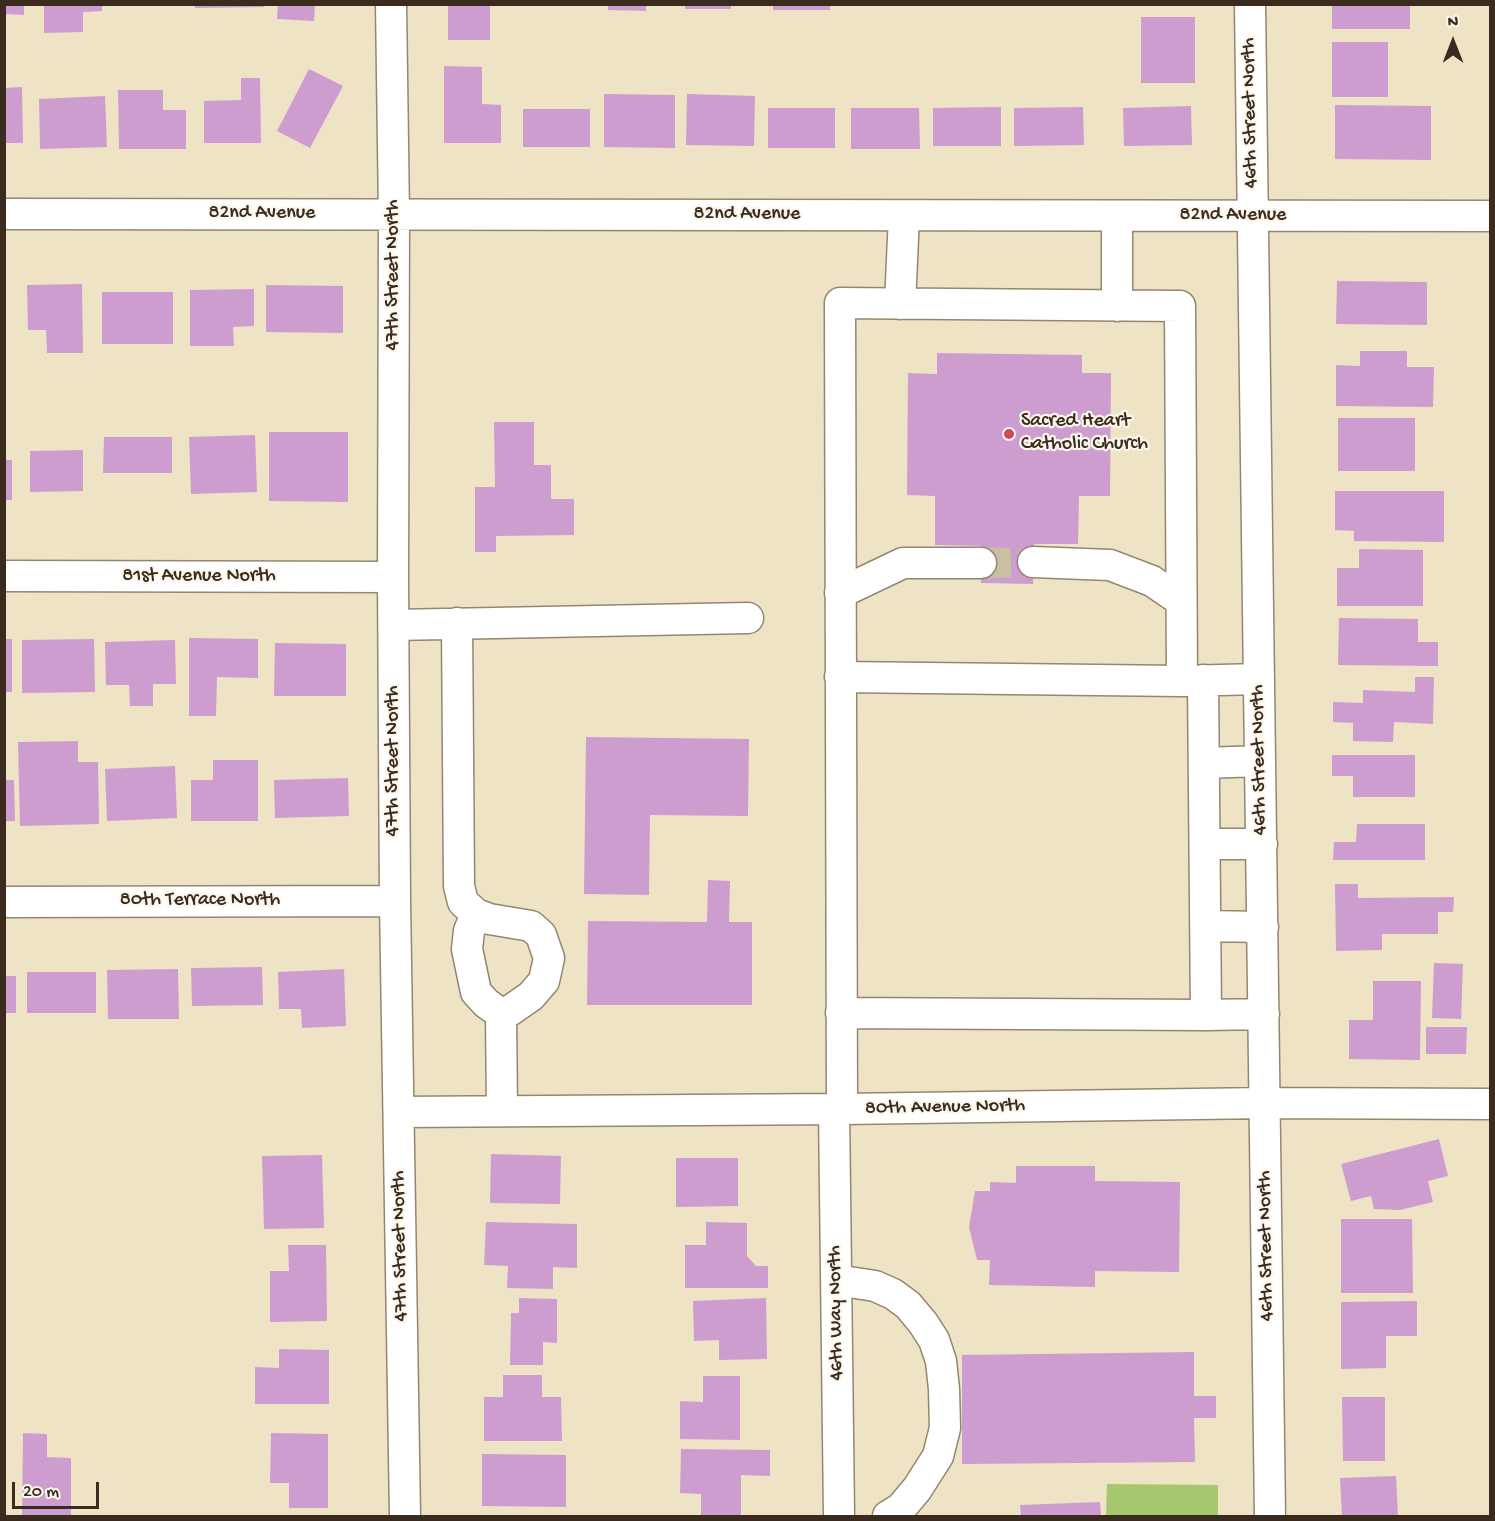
<!DOCTYPE html>
<html>
<head>
<meta charset="utf-8">
<style>
	body { margin:0 }
	#map { position:relative; width:1495px; height:1521px; overflow:hidden; background:#eee3c4; font-family:"Gochi Hand",sans-serif }
	canvas { display:block }
	.frame { position:absolute; inset:0; border:6px solid #3b2a1e; pointer-events:none }
	.north { position:absolute; left:1423px; top:12px; width:60px; height:60px; -webkit-text-stroke:4px #fbf7ec; paint-order:stroke; rotate:0deg; font-size:16px; font-weight:700; line-height:24px; text-align:center; color:#3b2a1e }
	.north::after { content:''; display:block; margin:auto; width:21px; height:27px; background:#3b2a1e; clip-path:polygon(50% 0,100% 100%,50% 72%,0 100%) }
	.scale { position:absolute; left:12px; top:1482px; width:87px; height:27px; box-sizing:border-box; border:3px solid #3b2a1e; border-top:0; padding-left:8px; font-size:18px; line-height:21px; white-space:nowrap; color:#3b2a1e; -webkit-text-stroke:4px #fbf7ec; paint-order:stroke }
</style>
</head>
<body>
<div id="map">
<canvas width="1495" height="1521"></canvas>
<div class="frame"></div>
<div class="north">N</div>
<div class="scale">20 m</div>
</div>
<script>
const ctx = document.querySelector('canvas').getContext('2d');
ctx.lineJoin = 'round';
function fillPath(path, color) { ctx.fillStyle = color; ctx.fill(path, 'evenodd'); }
const poly = rows => new Path2D(rows.map(r => 'M' + r).join(''));
function stroke(path, color, width, dash) { ctx.strokeStyle = color; ctx.lineWidth = width; ctx.lineCap = dash ? 'butt' : 'round'; ctx.setLineDash(dash || []); ctx.stroke(path); }
function write(font, color, halo, rows, align = 'center') {
  ctx.font = font + ' "Gochi Hand",sans-serif'; ctx.lineWidth = 4.5; ctx.setLineDash([]); ctx.textBaseline = 'middle'; ctx.strokeStyle = halo; ctx.fillStyle = color; for (const [text, x, y, turn = 0] of rows) {
    ctx.save(); ctx.translate(x, y); ctx.rotate((+turn || 0) * Math.PI / 180); ctx.textAlign = isNaN(turn) ? turn : align; if (halo) ctx.strokeText(text, 0, 0); ctx.fillText(text, 0, 0); ctx.restore();
  }
}
const green = poly([
	[1107,1484,1218,1485,1218,1516,1106,1516]
]);
const building = poly([
	[4,4,24,4,24,15,4,14],
	[44,4,102,4,102,11,83,12,83,32,44,33],
	[195,4,264,4,264,7,195,8],
	[278,4,315,4,314,21,277,19],
	[448,4,490,4,490,40,448,40],
	[608,4,646,4,646,11,608,10],
	[685,4,731,4,731,9,685,9],
	[773,4,830,4,830,10,773,10],
	[1332,5,1410,5,1410,29,1332,29],
	[1141,17,1195,17,1195,83,1141,83],
	[1332,42,1388,42,1388,97,1332,97],
	[444,66,482,67,482,104,501,105,501,143,444,143],
	[309,69,343,86,310,148,277,131],
	[241,78,260,78,261,143,204,143,204,101,241,100],
	[22,87,23,143,4,143,4,88],
	[118,90,163,90,163,110,186,110,186,149,119,149],
	[604,94,675,95,675,148,604,147],
	[687,94,755,96,754,146,686,145],
	[105,96,107,147,40,149,39,99],
	[1335,105,1431,106,1431,160,1335,159],
	[1191,106,1192,145,1124,146,1123,108],
	[1001,107,1001,146,933,146,933,108],
	[1083,107,1084,145,1014,146,1014,108],
	[768,108,835,108,835,148,768,148],
	[851,108,919,108,920,149,851,149],
	[523,109,590,109,590,147,523,147],
	[1337,281,1427,282,1427,325,1336,324],
	[82,284,83,353,47,353,46,330,28,330,27,285],
	[266,285,343,286,343,333,266,332],
	[254,289,254,326,233,327,234,346,190,346,190,290],
	[102,292,173,292,173,344,102,344],
	[1360,351,1407,351,1407,367,1434,367,1433,407,1336,406,1336,365,1360,366],
	[937,353,1082,355,1082,373,1111,373,1110,496,1079,496,1078,544,1034,544,1033,584,981,583,981,546,935,545,935,496,907,495,908,373,937,374],
	[1338,418,1415,418,1415,471,1338,471],
	[494,422,534,422,534,465,551,465,551,499,574,499,574,535,496,536,496,552,475,552,475,487,495,487],
	[269,432,348,432,348,502,269,501],
	[255,435,257,492,191,494,189,437],
	[104,437,172,437,172,473,103,473],
	[83,450,83,491,30,492,30,451],
	[4,460,12,460,12,500,4,500],
	[1335,491,1444,491,1444,542,1354,541,1354,531,1335,530],
	[1359,549,1423,550,1423,606,1337,606,1337,568,1359,568],
	[1339,618,1418,619,1418,642,1438,642,1438,666,1338,665],
	[189,638,258,639,258,678,217,677,216,716,189,716],
	[4,639,12,639,12,692,4,692],
	[94,639,95,692,22,693,22,640],
	[175,640,176,684,153,684,153,706,130,706,129,685,106,685,105,642],
	[275,643,346,644,346,696,274,696],
	[1415,677,1434,677,1433,724,1394,722,1393,742,1353,741,1353,723,1333,722,1333,702,1363,703,1363,690,1415,692],
	[586,737,749,739,748,816,650,815,649,895,584,894],
	[78,741,78,762,98,762,99,824,20,826,18,742],
	[1332,755,1415,755,1415,797,1353,797,1353,776,1332,776],
	[213,760,258,760,258,821,191,821,191,780,213,780],
	[175,766,177,818,107,821,105,769],
	[348,778,349,816,275,818,274,780],
	[4,780,14,780,15,821,4,821],
	[1357,824,1425,824,1425,860,1333,860,1334,842,1356,842],
	[708,880,730,881,729,922,752,922,752,1005,587,1005,588,921,707,922],
	[1335,884,1358,884,1358,898,1454,897,1453,912,1438,912,1438,934,1382,934,1382,950,1336,951],
	[1434,963,1463,964,1461,1019,1432,1018],
	[262,967,263,1005,192,1006,191,968],
	[178,969,179,1019,108,1019,107,970],
	[344,969,346,1026,302,1028,301,1009,279,1009,278,972],
	[27,972,96,972,96,1013,27,1013],
	[4,976,16,976,16,1013,4,1013],
	[1373,981,1421,981,1420,1060,1349,1059,1349,1020,1373,1020],
	[1426,1027,1467,1027,1466,1054,1426,1054],
	[1439,1139,1448,1176,1428,1181,1433,1202,1400,1210,1374,1209,1371,1196,1351,1201,1341,1164],
	[491,1154,561,1156,560,1204,490,1203],
	[322,1155,324,1228,264,1229,262,1156],
	[676,1158,738,1158,738,1206,676,1207],
	[1016,1166,1095,1166,1095,1181,1180,1182,1179,1272,1095,1271,1095,1287,989,1285,990,1260,977,1260,969,1227,975,1191,990,1191,990,1182,1016,1183],
	[1341,1219,1412,1219,1413,1293,1341,1293],
	[486,1222,577,1224,577,1268,553,1267,553,1289,507,1288,508,1266,484,1265],
	[706,1222,747,1223,747,1256,756,1266,768,1266,768,1288,685,1288,685,1245,706,1245],
	[288,1245,326,1245,327,1321,270,1322,270,1271,289,1271],
	[519,1298,557,1299,557,1343,543,1342,543,1365,510,1365,511,1313,519,1313],
	[766,1298,767,1359,719,1360,719,1340,694,1341,693,1301],
	[1417,1301,1417,1336,1386,1336,1386,1368,1341,1369,1341,1302],
	[279,1349,329,1350,329,1404,255,1404,255,1367,279,1368],
	[1194,1352,1194,1396,1216,1396,1216,1418,1194,1418,1195,1462,962,1464,962,1355],
	[503,1375,542,1375,542,1397,561,1397,562,1441,484,1441,484,1397,503,1397],
	[703,1376,740,1376,740,1440,680,1439,680,1401,703,1402],
	[1342,1397,1385,1397,1385,1461,1343,1461],
	[23,1433,47,1434,47,1457,71,1458,71,1516,22,1516],
	[271,1433,328,1434,328,1508,289,1508,289,1483,270,1483],
	[681,1449,770,1450,770,1476,741,1475,741,1516,701,1516,701,1494,680,1493],
	[482,1454,566,1455,566,1507,482,1506],
	[1396,1476,1398,1516,1342,1516,1340,1478],
	[1100,1502,1101,1516,1021,1516,1020,1505]
]);
const minorTunnel = poly([
	[981,563,1033,562]
]);
const minor = poly([
	[391,4,394,215,393,577,395,901,405,1516],
	[1250,4,1270,1516],
	[4,214,1490,216],
	[1117,216,1117,306],
	[900,304,904,216],
	[1033,562,1110,565,1152,581,1181,601],
	[4,576,393,577],
	[840,593,903,563,981,563],
	[457,623,459,886,463,902,476,914,489,919,531,926,541,935,549,958,544,981,531,996,511,1010,501,1014,502,1111],
	[394,625,748,618],
	[840,677,1182,681],
	[1204,763,1260,761],
	[1205,844,1262,844],
	[4,902,395,901],
	[476,914,469,931,467,949,476,992,486,1003,501,1014],
	[1206,926,1263,927],
	[841,1013,1206,1015,1203,680],
	[1206,1015,1264,1014],
	[834,1109,839,1516],
	[842,1109,840,303,1180,306,1182,681,1259,679],
	[399,1112,842,1109,1266,1103,1490,1104],
	[836,1280,875,1286,893,1294,908,1305,923,1323,934,1340,941,1361,944,1389,945,1428,938,1456,917,1489,901,1508,888,1516]
]);
const markers = [
	[1009,434,6,"#d1495b"]
];
const streetNames = [
	["46th Street North",1251,113,-91],
	["82nd Avenue",262,214],
	["82nd Avenue",747,215],
	["82nd Avenue",1233,216],
	["47th Street North",394,275,-90],
	["81st Avenue North",199,577],
	["46th Street North",1260,760,-91],
	["47th Street North",394,761,-90],
	["80th Terrace North",200,901],
	["80th Avenue North",945,1108,-1],
	["47th Street North",401,1246,-91],
	["46th Street North",1267,1246,-91],
	["46th Way North",837,1313,-91]
];
const poiNames = [
	["Sacred Heart",1021,422],
	["Catholic Church",1021,445]
];
fillPath(green, '#a7c76f');
fillPath(building, '#cd9dd0');
stroke(minorTunnel, '#cabea3', 30, [30, 15]);
stroke(minor, '#948671', 33);
stroke(minor, '#fff', 30);
for (const [x, y, r, color] of markers) { const dot = new Path2D(); dot.arc(x, y, r, 0, 2 * Math.PI); ctx.fillStyle = color; ctx.fill(dot); stroke(dot, '#fbf7ec', 2); }
write('20px', '#3b2a1e', '#fbf7ec', streetNames);
write('20px', '#3b2a1e', '#fbf7ec', poiNames, 'left');
</script>
</body>
</html>
